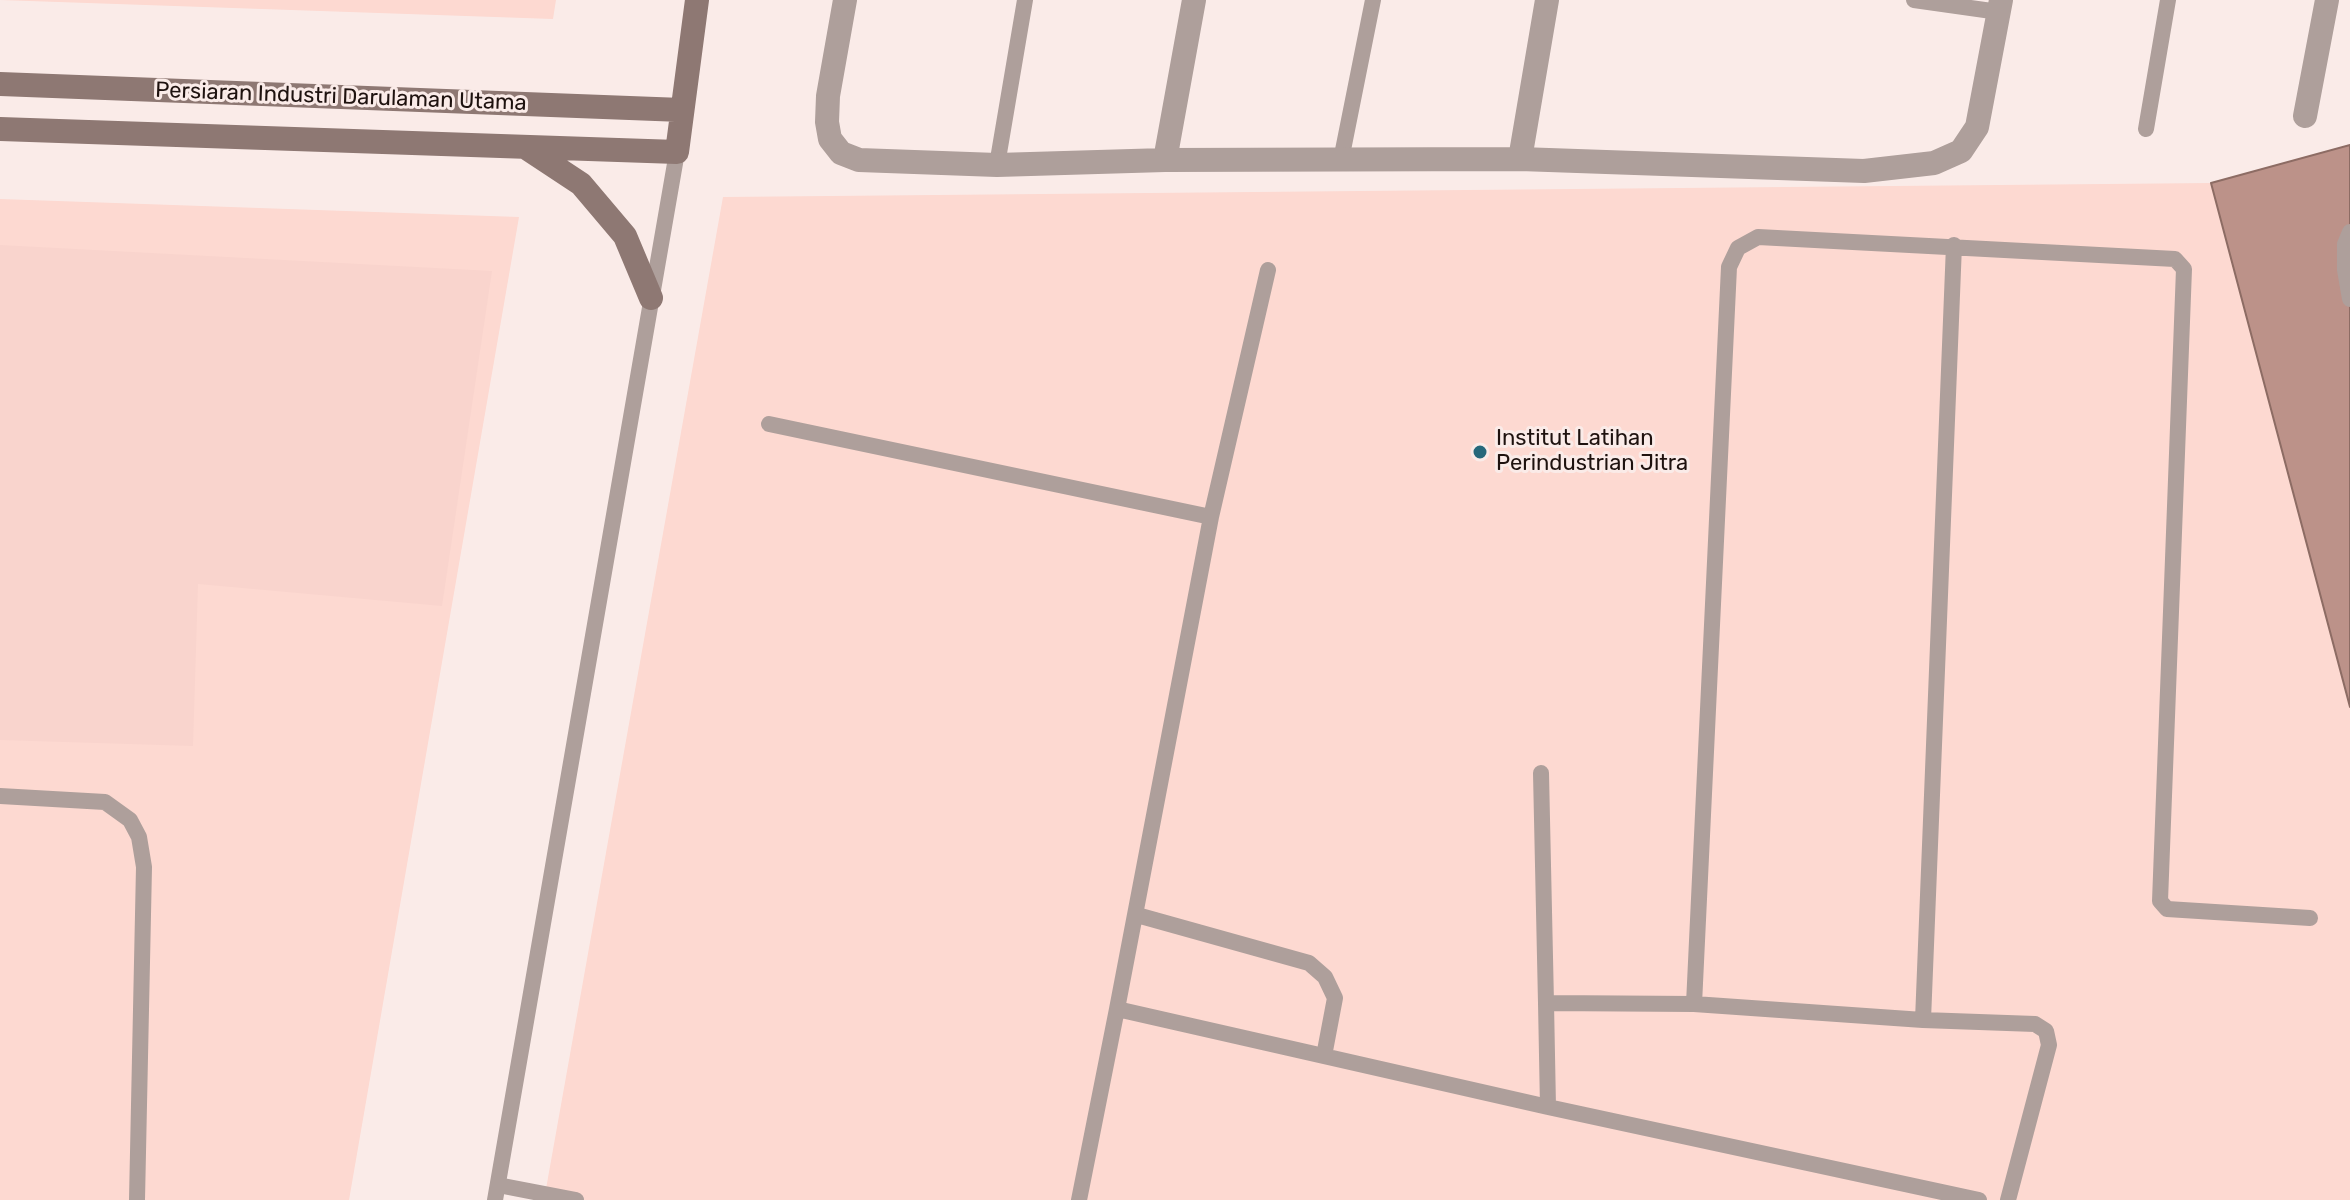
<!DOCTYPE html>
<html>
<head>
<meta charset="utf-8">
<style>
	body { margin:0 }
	canvas { display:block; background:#faebe8 }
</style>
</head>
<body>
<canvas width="2350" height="1200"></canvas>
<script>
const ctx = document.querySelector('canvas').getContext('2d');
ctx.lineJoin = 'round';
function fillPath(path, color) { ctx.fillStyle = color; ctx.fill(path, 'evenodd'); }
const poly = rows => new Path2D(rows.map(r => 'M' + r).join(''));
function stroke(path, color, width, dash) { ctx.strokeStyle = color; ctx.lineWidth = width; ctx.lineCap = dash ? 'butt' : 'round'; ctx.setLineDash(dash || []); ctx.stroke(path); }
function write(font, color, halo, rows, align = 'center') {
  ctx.font = font + ' Rubik,sans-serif'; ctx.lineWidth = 6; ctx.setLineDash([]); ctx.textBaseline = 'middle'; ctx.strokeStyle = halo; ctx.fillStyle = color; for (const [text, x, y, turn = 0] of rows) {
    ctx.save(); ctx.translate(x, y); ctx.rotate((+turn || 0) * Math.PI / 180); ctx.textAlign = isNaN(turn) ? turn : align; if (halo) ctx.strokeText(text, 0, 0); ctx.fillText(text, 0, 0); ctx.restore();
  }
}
const built = poly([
	[0,0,556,0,553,19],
	[2211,183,2350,707,2350,1200,544,1200,723,197],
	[0,199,519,217,349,1200,0,1200]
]);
const green = poly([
	[0,245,492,271,442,606,198,584,193,746,0,740]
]);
const water = poly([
	[2350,145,2350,707,2211,183,2350,145]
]);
const lane = poly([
	[1914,0,1999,12],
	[2146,129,2168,0],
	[1341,160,1373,0],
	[997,165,1025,0],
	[2350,232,2345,244,2345,270,2350,299],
	[769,424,1211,517],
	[1541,773,1546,1003,1694,1004,1923,1020,2035,1024,2046,1031,2049,1045,2008,1200],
	[0,796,105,802,130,820,139,837,144,867,137,1200],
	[1137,915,1309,963,1325,977,1335,998,1324,1056],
	[1546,1003,1548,1107],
	[1694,1004,1729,267,1738,248,1758,237,2175,259,2184,269,2160,901,2167,909,2310,918],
	[1117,1009,1211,517,1268,270],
	[1923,1020,1954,245],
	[498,1185,576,1200],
	[495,1200,677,152],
	[1079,1200,1117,1009,1548,1107,1979,1200]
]);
const street = poly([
	[845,0,828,96,827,122,830,139,841,153,859,160,997,165,1165,160,1520,159,1864,171,1934,163,1961,151,1977,127,2001,0],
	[2305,116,2327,0],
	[1520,159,1547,0],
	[1165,160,1194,0]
]);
const secondary = poly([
	[0,84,682,110],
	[0,129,677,152,697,0],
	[525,147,581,184,625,236,651,298]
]);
const markers = [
	[1480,452,8,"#26687b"]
];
const streetNames = [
	["Persiaran Industri Darulaman Utama",341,97,2]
];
const poiNames = [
	["Institut Latihan",1496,439],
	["Perindustrian Jitra",1496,464]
];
fillPath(built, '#fdd9d1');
fillPath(green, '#f9d4cd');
fillPath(water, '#bc9289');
stroke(water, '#8d6c64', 2);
stroke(lane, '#ae9f9b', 16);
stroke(street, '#ae9f9b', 24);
stroke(secondary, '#8e7873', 24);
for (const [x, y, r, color] of markers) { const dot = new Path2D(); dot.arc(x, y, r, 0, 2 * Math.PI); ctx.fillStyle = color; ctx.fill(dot); stroke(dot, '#faebe8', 3); }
write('22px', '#1e120f', '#faebe8', streetNames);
write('22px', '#1e120f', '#faebe8', poiNames, 'left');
</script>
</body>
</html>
